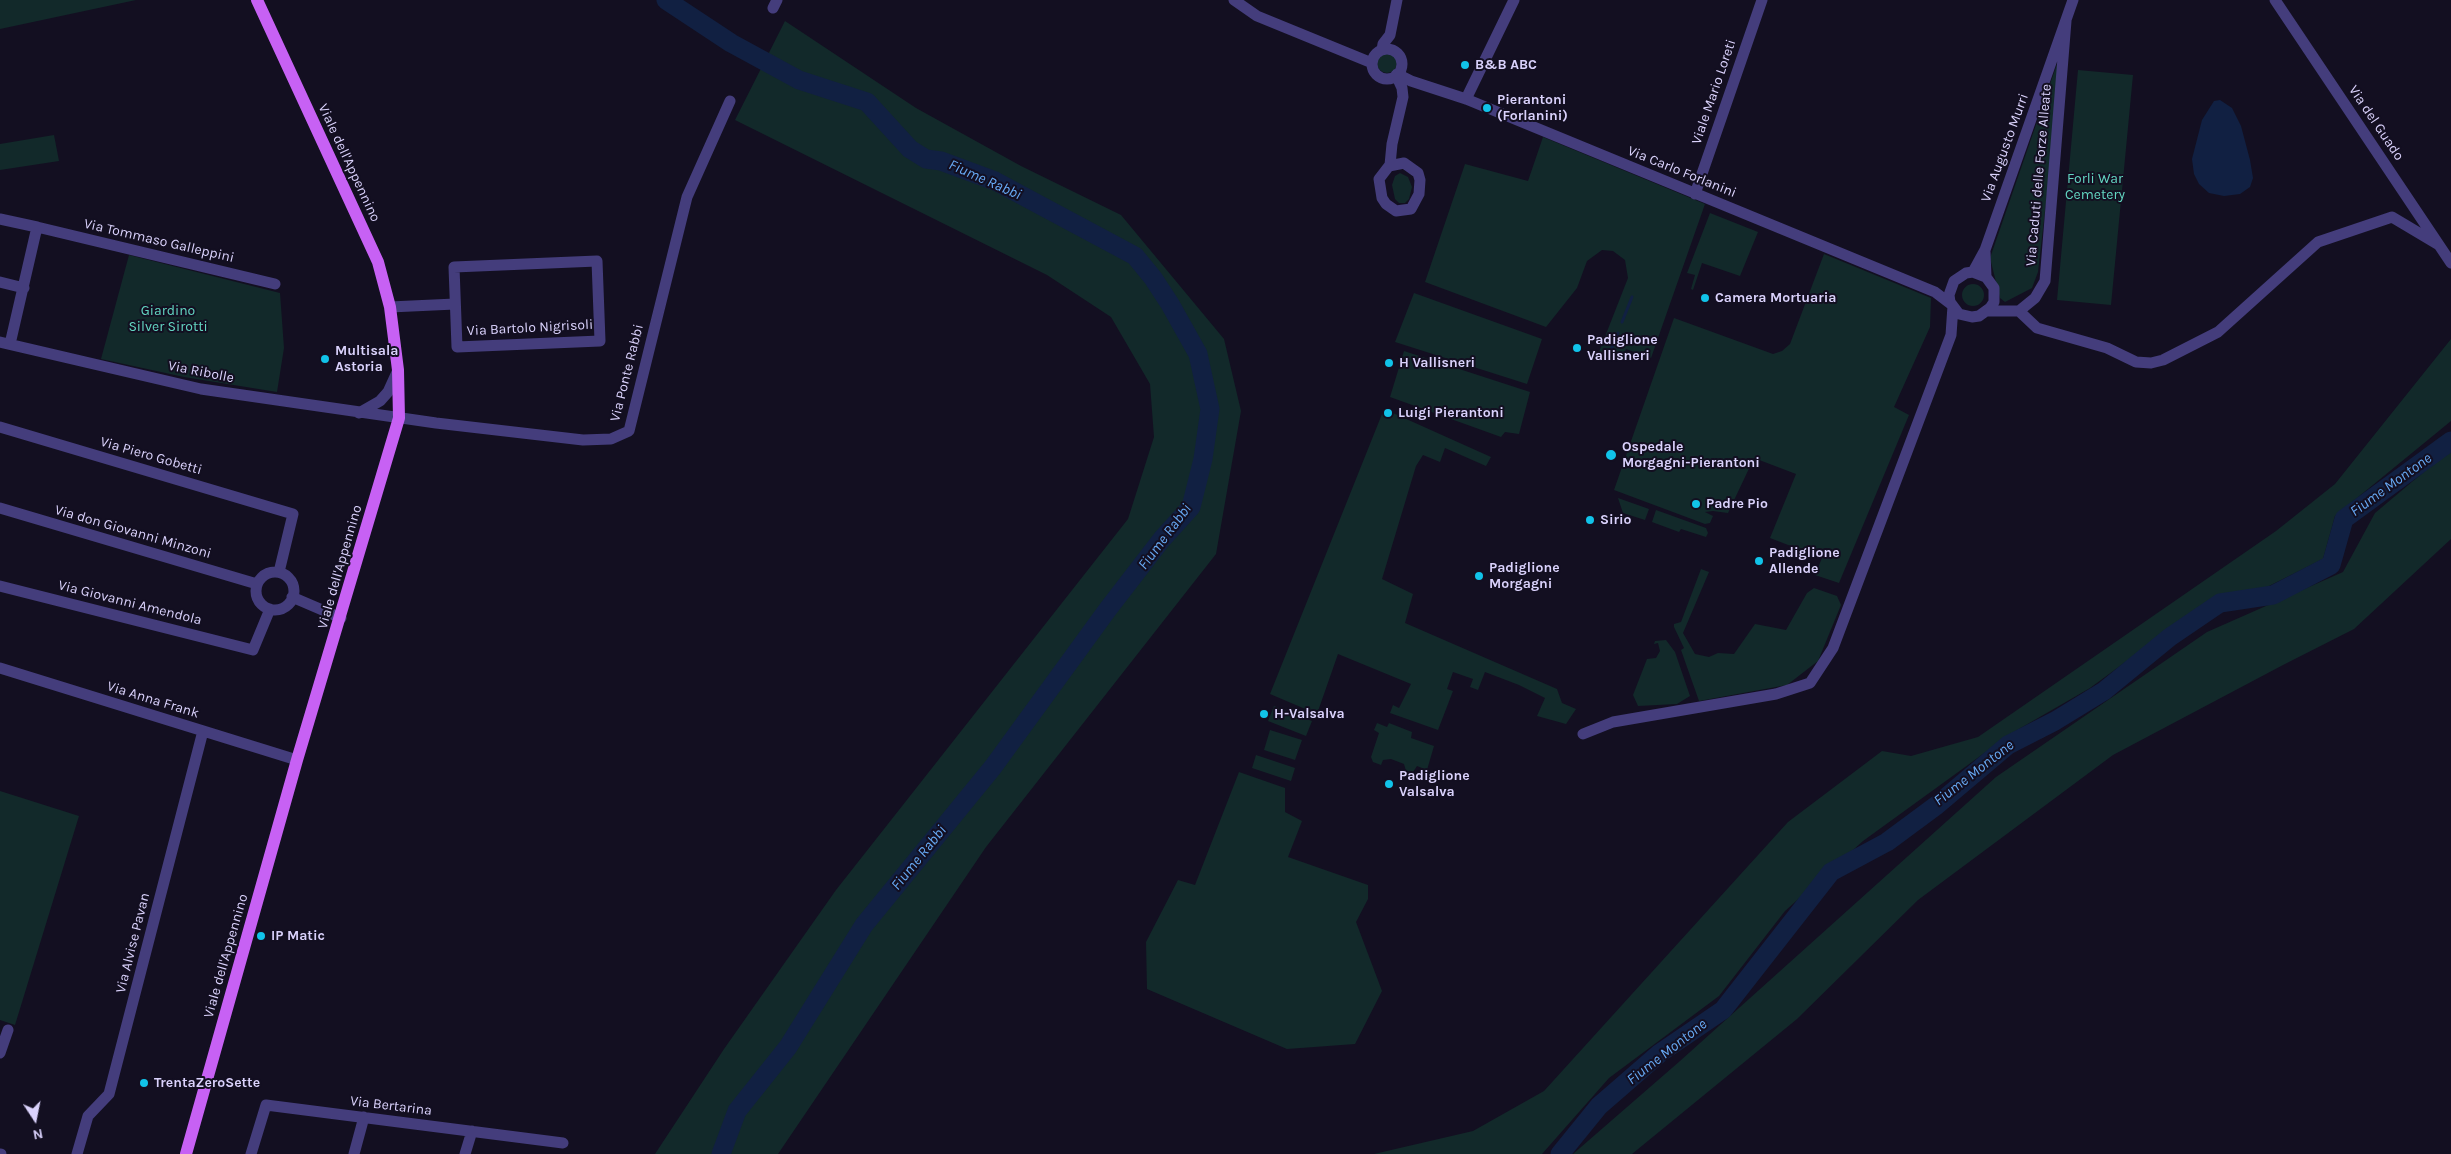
<!DOCTYPE html>
<html>
<head>
<meta charset="utf-8">
<style>
	body { margin:0 }
	#map { position:relative; width:2451px; height:1154px; overflow:hidden; background:#130f21; font-family:Karla,sans-serif }
	canvas { display:block }
	.north { position:absolute; left:10px; top:1094px; width:50px; height:50px; -webkit-text-stroke:4px #130f21; paint-order:stroke; rotate:169deg; font-size:14px; font-weight:700; line-height:20px; text-align:center; color:#dad2fc }
	.north::after { content:''; display:block; margin:auto; width:18px; height:22px; background:#dad2fc; clip-path:polygon(50% 0,100% 100%,50% 72%,0 100%) }
</style>
</head>
<body>
<div id="map">
<canvas width="2451" height="1154"></canvas>
<div class="north">N</div>
</div>
<script>
const ctx = document.querySelector('canvas').getContext('2d');
ctx.lineJoin = 'round';
function fillPath(path, color) { ctx.fillStyle = color; ctx.fill(path, 'evenodd'); }
const poly = rows => new Path2D(rows.map(r => 'M' + r).join(''));
function stroke(path, color, width, dash) { ctx.strokeStyle = color; ctx.lineWidth = width; ctx.lineCap = dash ? 'butt' : 'round'; ctx.setLineDash(dash || []); ctx.stroke(path); }
function write(font, color, halo, rows, align = 'center') {
  ctx.font = font + ' Karla,sans-serif'; ctx.lineWidth = 4; ctx.setLineDash([]); ctx.textBaseline = 'middle'; ctx.strokeStyle = halo; ctx.fillStyle = color; for (const [text, x, y, turn = 0] of rows) {
    ctx.save(); ctx.translate(x, y); ctx.rotate((+turn || 0) * Math.PI / 180); ctx.textAlign = isNaN(turn) ? turn : align; if (halo) ctx.strokeText(text, 0, 0); ctx.fillText(text, 0, 0); ctx.restore();
  }
}
const green = poly([
	[0,0,136,0,0,29],
	[785,21,916,108,1021,166,1121,215,1224,339,1241,411,1216,554,986,847,778,1154,655,1154,724,1049,836,890,1128,519,1154,437,1150,384,1111,317,1047,275,735,120],
	'1377 63a10 10 0 1 1 20 0a10 10 0 1 1-20 0Z',
	[2058,61,2056,115,2038,272,2032,288,2005,302,2000,298,1990,258],
	[2078,70,2133,75,2111,305,2057,300],
	[54,135,59,161,0,170,0,144],
	[1543,137,1705,204,1651,358,1626,349,1624,354,1606,359,1597,357,1628,278,1625,260,1613,251,1602,250,1587,261,1577,288,1546,327,1425,282,1465,164,1528,181],
	[1400,173,1408,177,1412,187,1409,199,1405,203,1399,203,1395,199,1392,185,1395,176],
	[1710,213,1758,232,1740,276,1702,263,1693,290,1691,289,1695,275,1687,273],
	[1824,254,1931,298,1930,327,1894,407,1909,415,1839,583,1815,575,1822,558,1770,538,1796,474,1754,458,1728,513,1713,511,1705,512,1713,516,1710,523,1705,524,1614,490,1674,318,1773,354,1782,351,1790,344],
	[129,255,280,293,284,348,277,392,184,377,101,359],
	'1962 295a11 11 0 1 1 22 0a11 11 0 1 1-22 0Z',
	[1414,293,1542,339,1527,384,1395,342],
	[2451,339,2451,421,2335,516,2323,559,2267,587,2214,597,2090,688,2012,733,1863,841,1785,911,1719,996,1609,1078,1542,1154,1374,1154,1473,1131,1544,1091,1788,822,1882,751,1911,756,1978,737,2276,531,2335,484],
	[1404,351,1530,392,1519,434,1505,432,1501,437,1390,397],
	[1384,409,1491,457,1486,466,1445,448,1440,462,1423,455,1416,466,1382,579,1413,594,1405,623,1557,689,1562,703,1576,709,1566,724,1537,716,1545,698,1519,685,1485,672,1478,690,1470,687,1473,679,1453,672,1447,689,1453,691,1438,730,1390,713,1393,705,1399,708,1411,684,1338,654,1317,714,1270,694],
	[2451,449,2451,539,2354,629,2283,665,2113,755,1918,900,1797,1019,1632,1154,1573,1154,1680,1061,1996,777,2207,632,2343,572,2375,513],
	[1618,498,1649,509,1645,520,1623,513],
	[1656,510,1706,528,1708,533,1706,537,1681,529,1679,532,1652,522],
	[1701,569,1709,572,1683,633,1695,654,1709,657,1718,653,1734,654,1755,624,1786,630,1807,593,1814,588,1837,596,1841,605,1818,661,1787,685,1699,701,1681,650,1684,648,1674,627,1674,624,1681,622],
	[1666,640,1675,652,1690,696,1677,704,1638,706,1633,695,1647,659,1656,658,1660,651,1658,643,1654,644,1655,641],
	[1274,706,1312,721,1306,736,1268,721],
	[1377,723,1387,727,1389,723,1412,732,1411,738,1434,746,1427,770,1417,766,1413,772,1406,771,1404,764,1391,759,1383,760,1381,765,1373,762,1371,757,1379,733,1374,730],
	[1270,730,1302,740,1295,760,1264,750],
	[1256,755,1295,768,1291,781,1252,768],
	[1239,772,1285,788,1285,812,1302,821,1288,857,1368,885,1368,899,1356,922,1382,991,1355,1044,1287,1049,1147,989,1146,942,1178,880,1195,885],
	[0,791,79,816,15,1025,0,1020]
]);
const water = poly([
	[2220,100,2232,108,2241,126,2250,160,2253,178,2250,187,2240,194,2224,196,2209,193,2199,184,2194,174,2192,159,2202,120,2214,101]
]);
const stream = poly([
	[1622,322,1632,297],
	[1608,357,1618,333]
]);
const river = poly([
	[666,0,731,43,799,80,867,102,910,149,926,159,941,161,995,181,1135,256,1153,278,1170,304,1198,354,1210,409,1203,459,1191,507,1162,539,1108,609,993,767,864,925,788,1047,737,1111,721,1154],
	[1560,1154,1599,1106,1660,1053,1723,1010,1831,872,1887,842,1937,805,2008,745,2055,721,2104,691,2170,637,2220,603,2273,595,2331,565,2344,519,2451,441]
]);
const minor = poly([
	[1234,0,1257,16,1372,63],
	[2275,0,2451,263],
	[773,8,777,0],
	'1372 64a15 15 0 1 1 30 0a15 15 0 1 1-30 0Z',
	[1382,50,1383,44,1390,35,1397,0],
	[1397,74,1411,81,1466,99,1935,292,1952,305],
	[1466,99,1514,0],
	[1404,163,1418,173,1420,180,1419,194,1411,209,1396,211,1386,204,1382,198,1379,179,1389,166,1404,163],
	[1390,165,1392,144,1403,97,1402,88,1396,75],
	[1695,194,1762,0],
	[0,219,37,227],
	[1985,252,1986,277,1994,288,1994,302,1990,308,1979,316,1972,317,1959,314,1950,302,1949,295,1954,281,1966,273,1973,272,1986,277],
	[597,261,600,341,457,347,454,267,597,261],
	[1973,272,1985,250,2073,0],
	[0,282,24,288],
	[390,307,455,304],
	[1988,311,2019,311,2035,298,2045,281,2066,21],
	[2019,311,2037,328,2107,348,2136,362,2151,363,2163,360,2218,332,2318,242,2392,217,2439,245],
	[0,342,201,389,436,423,583,440,611,439,629,431,687,197,730,101],
	[10,344,37,227,275,284],
	[359,413,380,401,388,392,398,370],
	[0,427,293,514,279,572],
	[0,508,257,584],
	'256 591a19 19 0 1 1 38 0a19 19 0 1 1-38 0Z',
	[0,586,253,650,270,609],
	[292,597,341,618],
	[0,668,297,760],
	[1583,734,1613,722,1776,694,1810,683,1833,648,1951,335,1953,306],
	[0,1053,8,1030],
	[0,1154,1,1154],
	[77,1154,88,1116,109,1094,203,731],
	[251,1154,266,1105,563,1143],
	[354,1154,364,1117],
	[465,1154,472,1131]
]);
const major = poly([
	[186,1154,297,760,399,418,398,370,390,307,378,262,257,0]
]);
const markers = [
	[1465,65,5,"#11c3e9"],
	[1487,108,5,"#11c3e9"],
	[1705,298,5,"#11c3e9"],
	[1577,348,5,"#11c3e9"],
	[325,359,5,"#11c3e9"],
	[1389,363,5,"#11c3e9"],
	[1388,413,5,"#11c3e9"],
	[1611,455,6,"#11c3e9"],
	[1696,504,5,"#11c3e9"],
	[1590,520,5,"#11c3e9"],
	[1759,561,5,"#11c3e9"],
	[1479,576,5,"#11c3e9"],
	[1264,714,5,"#11c3e9"],
	[1389,784,5,"#11c3e9"],
	[261,936,5,"#11c3e9"],
	[144,1083,5,"#11c3e9"]
];
const poiNames = [
	["B&B ABC",1475,65],
	["Pierantoni",1497,100],
	["(Forlanini)",1497,116],
	["Camera Mortuaria",1715,298],
	["Padiglione",1587,340],
	["Vallisneri",1587,356],
	["Multisala",335,351],
	["Astoria",335,367],
	["H Vallisneri",1399,363],
	["Luigi Pierantoni",1398,413],
	["Ospedale",1622,447],
	["Morgagni-Pierantoni",1622,463],
	["Padre Pio",1706,504],
	["Sirio",1600,520],
	["Padiglione",1769,553],
	["Allende",1769,569],
	["Padiglione",1489,568],
	["Morgagni",1489,584],
	["H-Valsalva",1274,714],
	["Padiglione",1399,776],
	["Valsalva",1399,792],
	["IP Matic",271,936],
	["TrentaZeroSette",154,1083]
];
const streetNames = [
	["Viale Mario Loreti",1714,92,-71],
	["Via del Guado",2376,123,56],
	["Via Augusto Murri",2005,148,-70],
	["Viale dell'Appennino",349,163,65],
	["Via Carlo Forlanini",1682,172,22],
	["Via Caduti delle Forze Alleate",2039,175,-85],
	["Via Tommaso Galleppini",159,241,13],
	["Via Bartolo Nigrisoli",530,328,-3],
	["Via Ribolle",201,372,11],
	["Via Ponte Rabbi",627,373,-76],
	["Via Piero Gobetti",151,456,16],
	["Via don Giovanni Minzoni",133,532,16],
	["Viale dell'Appennino",340,567,-74],
	["Via Giovanni Amendola",130,603,14],
	["Via Anna Frank",153,700,17],
	["Via Alvise Pavan",133,943,-76],
	["Viale dell'Appennino",226,956,-74],
	["Via Bertarina",391,1106,7]
];
const parkNames = [
	["Forli War",2095,179],
	["Cemetery",2095,195],
	["Giardino",168,311],
	["Silver Sirotti",168,327]
];
const waterNames = [
	["Fiume Rabbi",985,180,24],
	["Fiume Montone",2391,485,-36],
	["Fiume Rabbi",1165,537,-53],
	["Fiume Montone",1974,773,-38],
	["Fiume Rabbi",919,858,-51],
	["Fiume Montone",1667,1052,-38]
];
fillPath(green, '#12292a');
fillPath(water, '#112042');
stroke(stream, '#112042', 3);
stroke(river, '#112042', 19);
stroke(minor, '#443d7c', 11);
stroke(major, '#c761f4', 12);
for (const [x, y, r, color] of markers) { const dot = new Path2D(); dot.arc(x, y, r, 0, 2 * Math.PI); ctx.fillStyle = color; ctx.fill(dot); stroke(dot, '#130f21', 2); }
write('bold 14px', '#dad2fc', '#130f21', poiNames, 'left');
write('14px', '#dad2fc', '#130f21', streetNames);
write('14px', '#63d6c2', '#130f21', parkNames);
write('italic 15px', '#67a9f4', '#130f21', waterNames);
</script>
</body>
</html>
